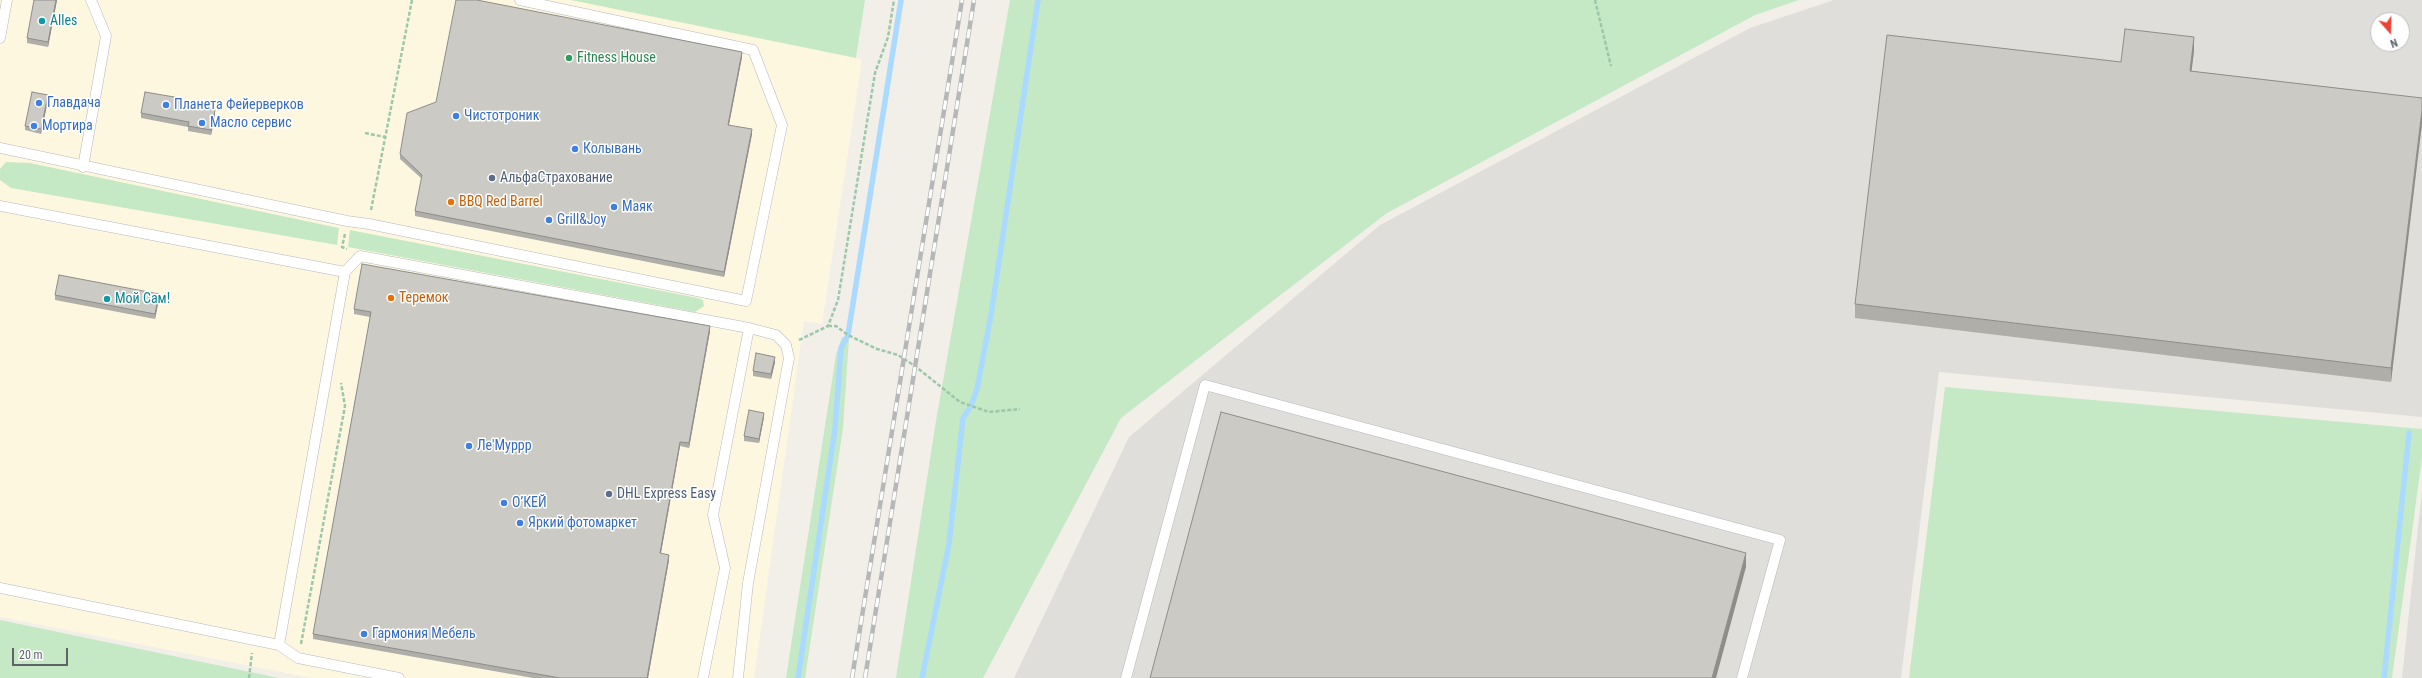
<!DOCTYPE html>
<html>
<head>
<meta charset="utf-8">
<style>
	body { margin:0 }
	#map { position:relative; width:2422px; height:678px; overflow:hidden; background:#f1efe8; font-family:"Roboto Condensed",sans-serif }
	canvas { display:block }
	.north { position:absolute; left:2370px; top:12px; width:40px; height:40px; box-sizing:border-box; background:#fff; border:1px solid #bfc1c3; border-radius:50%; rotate:160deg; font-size:11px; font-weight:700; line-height:16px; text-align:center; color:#5f6368 }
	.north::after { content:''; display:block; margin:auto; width:14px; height:18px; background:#ea4335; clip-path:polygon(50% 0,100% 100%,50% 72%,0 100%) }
	.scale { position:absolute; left:12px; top:648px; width:56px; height:18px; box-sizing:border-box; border:2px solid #5f6368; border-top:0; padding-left:5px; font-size:12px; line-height:14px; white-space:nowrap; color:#5f6368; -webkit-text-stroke:3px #fff; paint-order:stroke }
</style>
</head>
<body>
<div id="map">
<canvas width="2422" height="678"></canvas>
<div class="north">N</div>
<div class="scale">20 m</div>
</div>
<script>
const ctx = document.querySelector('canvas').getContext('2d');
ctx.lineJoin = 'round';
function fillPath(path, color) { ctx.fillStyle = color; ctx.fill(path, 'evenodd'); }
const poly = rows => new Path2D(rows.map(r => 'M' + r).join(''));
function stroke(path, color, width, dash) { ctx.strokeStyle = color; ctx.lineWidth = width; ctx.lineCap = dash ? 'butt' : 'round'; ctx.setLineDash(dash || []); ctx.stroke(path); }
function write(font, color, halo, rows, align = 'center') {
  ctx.font = font + ' "Roboto Condensed",sans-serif'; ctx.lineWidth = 3; ctx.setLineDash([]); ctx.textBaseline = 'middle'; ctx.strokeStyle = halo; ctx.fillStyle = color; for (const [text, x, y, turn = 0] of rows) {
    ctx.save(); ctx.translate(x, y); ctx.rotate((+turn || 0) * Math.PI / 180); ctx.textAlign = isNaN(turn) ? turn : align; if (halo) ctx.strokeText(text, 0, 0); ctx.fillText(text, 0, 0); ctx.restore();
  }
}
const commercial = poly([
	[0,0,865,0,856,58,862,60,822,324,804,321,754,678,312,678,0,617]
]);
const industrial = poly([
	[1834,0,2422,0,2422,417,1939,372,1901,678,1014,678,1129,437,1380,225,1750,28],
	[2378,20,2402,20,2402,44,2378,44],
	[2422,490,2422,678,2402,678]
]);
const green = poly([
	[571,0,865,0,856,58],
	[1010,0,1799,0,1755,15,1387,213,1121,418,983,678,896,678,936,421],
	[6,162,30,163,339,228,337,245,11,188,0,180,0,169],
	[350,230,698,298,703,300,704,306,695,312,348,247],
	[842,337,849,338,843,428,805,678,786,678,836,355],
	[1945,387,2422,429,2422,458,2392,678,1909,678],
	[0,620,279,678,0,678]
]);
const stream = poly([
	[798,678,835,429,841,348,848,335,901,0],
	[922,678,949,544,963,418,971,406,977,389,991,315,1038,0],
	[2384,678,2409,433]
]);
const path = poly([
	[1595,0,1611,66],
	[365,133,385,137],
	[371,210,412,0],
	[345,234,342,247,347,249],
	[828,326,836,326,848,335,877,349,898,355,915,366,960,402,989,412,1020,409],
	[799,340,828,326,838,300,875,73,888,37,894,0],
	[301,644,345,406,341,383],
	[249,678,252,653]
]);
const lane = poly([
	[0,38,7,0],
	[0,148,347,221,369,224,746,301,782,125,753,50,520,0],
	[83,167,106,36,91,0],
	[0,206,345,272],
	[0,588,279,645,298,658,399,678],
	[279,645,345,272,360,256,749,328,776,335,786,345,789,358,748,583,738,678],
	[703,678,725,568,713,515,749,328],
	[1126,678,1205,385,1780,540,1742,678]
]);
const rail = poly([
	[852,678,962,0],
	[865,678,974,0]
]);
const wall = poly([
	[34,0,57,0,48,47,27,43,27,38],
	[2194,51,2191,71,2422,98,2391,382,1855,318,1855,304,2121,62],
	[742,57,729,125,752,134,724,277,415,216,415,211,422,179,400,159,400,154],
	[48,100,41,134,25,130,25,126],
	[180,103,215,115,211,135,188,131,188,127,141,118,141,113],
	[55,295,159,299,155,319,55,300],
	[354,309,710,331,689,448,680,446,661,553,669,560,648,678,533,678,313,639,313,634,370,317,354,314],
	[775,362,771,379,753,376,753,371],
	[764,417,759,443,744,441,744,436]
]);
const shadedWall = poly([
	[56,0,57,0,48,47,48,42],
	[2194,37,2194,51,2190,84,2190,71],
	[742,52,742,57,728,129,728,125],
	[48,95,48,100,41,134,41,129],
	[215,110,215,115,211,135,211,130],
	[2422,110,2422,124,2391,382,2391,368],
	[752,129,752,134,724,277,724,272],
	[159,294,159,299,155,319,155,314],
	[710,326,710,331,689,448,689,443],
	[775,357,775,362,771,379,771,374],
	[764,413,764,417,759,443,759,439],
	[680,442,680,446,660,558,660,553],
	[1746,553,1746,567,1716,678,1712,678],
	[669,555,669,560,648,678,647,678]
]);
const building = poly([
	[34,0,56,0,48,42,27,38,34,0],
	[456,0,477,0,742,52,728,125,752,129,724,272,415,211,422,175,400,154,407,113,436,102,456,0],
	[2125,29,2194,37,2190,71,2422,98,2422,110,2391,368,1855,304,1887,35,2121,62,2125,29],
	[32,92,48,95,41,129,25,126,32,92],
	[145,92,180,98,179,103,215,110,211,130,188,126,189,122,141,113,145,92],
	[362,264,710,326,689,443,680,442,660,553,669,555,647,678,560,678,313,634,371,312,354,309,362,264],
	[59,275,159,294,155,314,55,295,59,275],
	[756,353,775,357,771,374,753,371,756,353],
	[749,410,764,413,759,439,744,436,749,410],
	[1221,412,1746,553,1712,678,1150,678,1221,412]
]);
const markers = [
	[42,21,4,"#0f9aa8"],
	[569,58,4,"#2e9e5b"],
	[39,103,4,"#3f7fe0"],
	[166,105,4,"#3f7fe0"],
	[456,116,4,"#3f7fe0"],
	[202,123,4,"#3f7fe0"],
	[34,126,4,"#3f7fe0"],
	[575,149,4,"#3f7fe0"],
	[492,178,4,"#5c6f8a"],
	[451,202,4,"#e8710a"],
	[614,207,4,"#3f7fe0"],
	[549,220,4,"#3f7fe0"],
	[391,298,4,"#e8710a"],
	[107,299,4,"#0f9aa8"],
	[469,446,4,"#3f7fe0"],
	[609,494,4,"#5c6f8a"],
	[504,503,4,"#3f7fe0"],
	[520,523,4,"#3f7fe0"],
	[364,634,4,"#3f7fe0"]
];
const cultureNames = [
	["Alles",50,21],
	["Мой Сам!",115,299]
];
const leisureNames = [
	["Fitness House",577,58]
];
const shopNames = [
	["Главдача",47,103],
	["Планета Фейерверков",174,105],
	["Чистотроник",464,116],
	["Масло сервис",210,123],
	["Мортира",42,126],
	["Колывань",583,149],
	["Маяк",622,207],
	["Grill&Joy",557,220],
	["Ле'Муррр",477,446],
	["О’КЕЙ",512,503],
	["Яркий фотомаркет",528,523],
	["Гармония Мебель",372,634]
];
const serviceNames = [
	["АльфаСтрахование",500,178],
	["DHL Express Easy",617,494]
];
const foodNames = [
	["BBQ Red Barrel",459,202],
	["Теремок",399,298]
];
fillPath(commercial, '#fef7e0');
fillPath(industrial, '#e0deda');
fillPath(green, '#c5e8c5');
stroke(stream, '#aadaff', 5.5);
stroke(lane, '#b5b8bc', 11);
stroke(path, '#9cc7a9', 2.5, [4, 2]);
stroke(lane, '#fff', 10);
stroke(rail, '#b6b7b8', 4.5);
stroke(rail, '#fff', 3, [9]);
fillPath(wall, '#afaea9');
fillPath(shadedWall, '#8f8d8a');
fillPath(building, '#cccac5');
stroke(building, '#8f8d8a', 1);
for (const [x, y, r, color] of markers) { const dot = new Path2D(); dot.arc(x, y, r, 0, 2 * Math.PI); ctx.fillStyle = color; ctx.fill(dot); stroke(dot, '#fff', 1.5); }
write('14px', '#0d838f', '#fff', cultureNames, 'left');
write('14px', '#27864d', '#fff', leisureNames, 'left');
write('14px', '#366cbe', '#fff', shopNames, 'left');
write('14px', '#4e5e75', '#fff', serviceNames, 'left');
write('14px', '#c56008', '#fff', foodNames, 'left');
</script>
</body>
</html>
